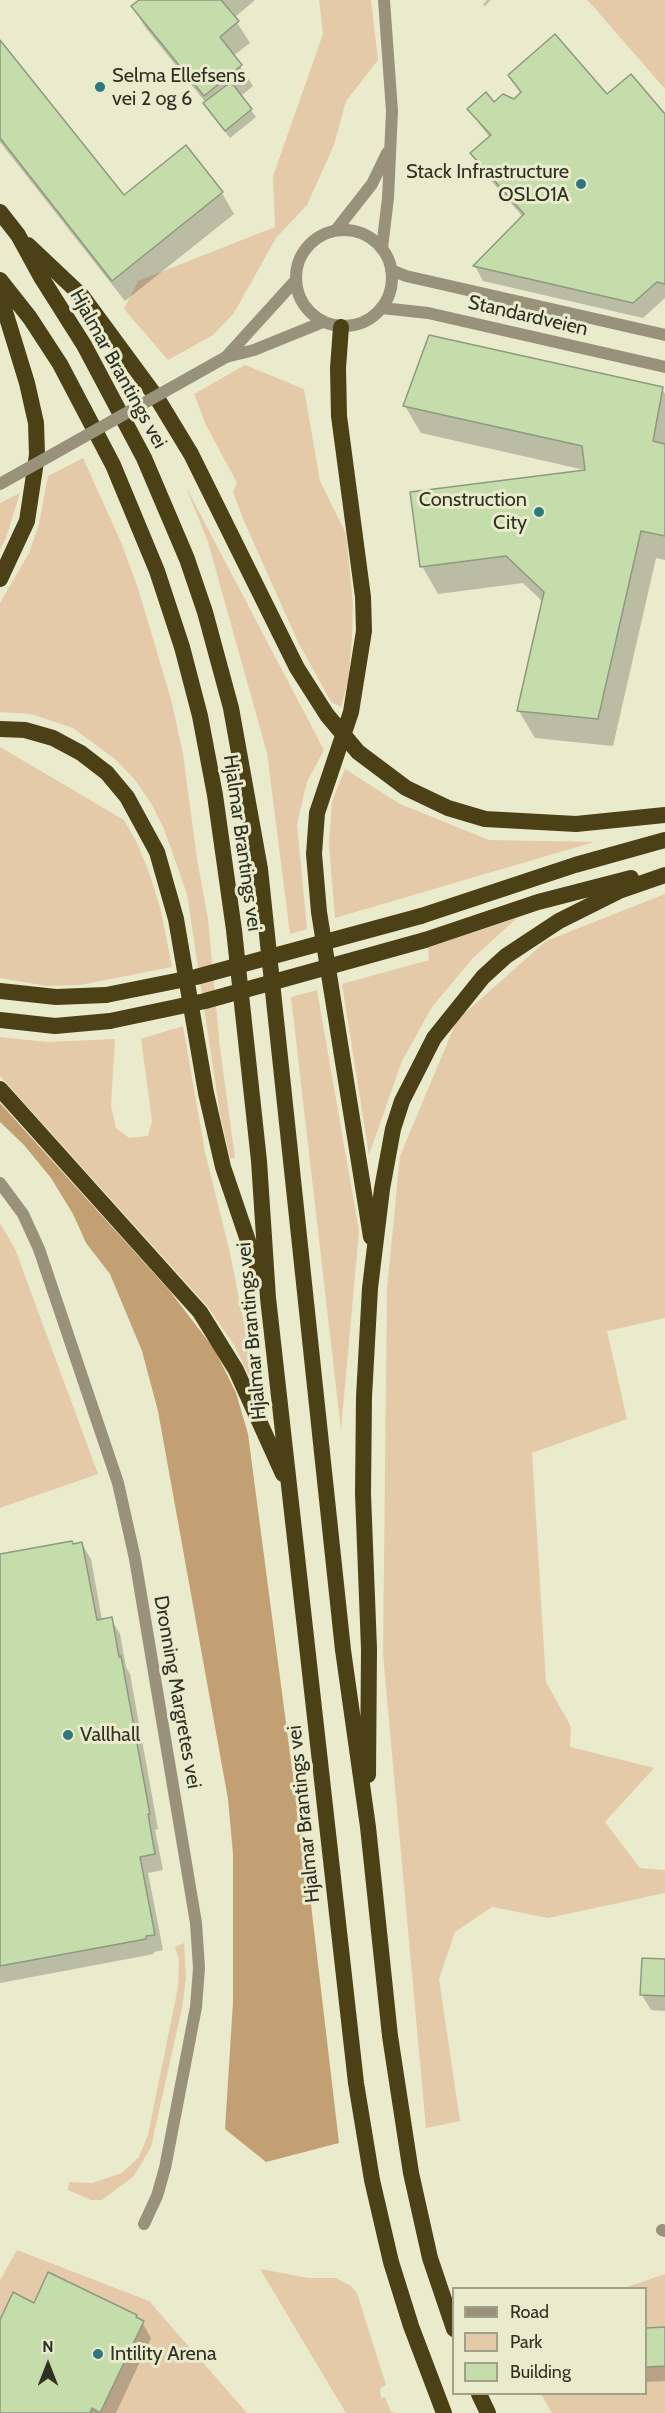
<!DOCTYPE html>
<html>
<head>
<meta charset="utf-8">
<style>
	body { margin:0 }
	#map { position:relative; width:665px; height:2413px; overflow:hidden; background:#e9ebcc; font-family:Cabin,sans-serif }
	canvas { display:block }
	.legend { position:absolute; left:452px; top:2287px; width:195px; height:108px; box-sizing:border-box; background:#e9ebcc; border:2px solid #9fa189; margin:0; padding:8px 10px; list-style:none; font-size:18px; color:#303125 }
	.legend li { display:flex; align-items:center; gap:12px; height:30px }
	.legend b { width:30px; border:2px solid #9fa189 }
	.north { position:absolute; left:18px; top:2335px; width:60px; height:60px; -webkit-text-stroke:4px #e9ebcc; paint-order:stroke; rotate:0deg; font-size:16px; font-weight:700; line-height:24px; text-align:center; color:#303125 }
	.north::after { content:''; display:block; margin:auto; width:21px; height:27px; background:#303125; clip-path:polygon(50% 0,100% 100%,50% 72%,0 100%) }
</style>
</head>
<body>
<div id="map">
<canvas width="665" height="2413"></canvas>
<ul class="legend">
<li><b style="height:8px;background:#99927b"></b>Road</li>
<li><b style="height:16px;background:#e5caa9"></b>Park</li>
<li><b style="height:16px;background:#c4ddaa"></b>Building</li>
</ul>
<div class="north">N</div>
</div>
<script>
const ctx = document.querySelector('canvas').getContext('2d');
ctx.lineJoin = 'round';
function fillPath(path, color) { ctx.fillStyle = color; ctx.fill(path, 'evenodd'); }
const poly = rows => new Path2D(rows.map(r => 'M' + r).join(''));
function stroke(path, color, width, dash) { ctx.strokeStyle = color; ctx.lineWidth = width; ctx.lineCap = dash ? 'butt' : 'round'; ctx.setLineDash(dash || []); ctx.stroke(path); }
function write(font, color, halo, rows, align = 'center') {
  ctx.font = font + ' Cabin,sans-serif'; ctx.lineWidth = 6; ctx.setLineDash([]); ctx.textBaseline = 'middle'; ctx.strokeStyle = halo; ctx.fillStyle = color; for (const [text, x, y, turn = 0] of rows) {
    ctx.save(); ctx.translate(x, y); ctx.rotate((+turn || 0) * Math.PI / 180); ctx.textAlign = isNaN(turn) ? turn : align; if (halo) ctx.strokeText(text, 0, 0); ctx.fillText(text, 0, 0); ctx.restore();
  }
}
const green = poly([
	[319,0,371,0,378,60,346,101,334,145,307,205,276,238,234,313,213,335,168,360,124,309,138,281,275,227,273,176,323,34],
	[587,0,665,0,665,89,592,5],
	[245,365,304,389,320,481,346,534,353,603,352,639,348,681,341,707,331,702,298,642,244,521,233,492,237,483,206,425,194,394],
	[83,458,120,540,138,588,172,703,183,754,197,859,208,919,220,1048,235,1158,230,1158,220,1114,187,894,164,829,151,803,135,780,115,759,73,728,31,714,0,712,0,603,29,553,39,524,48,476],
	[186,487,324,750,307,782,297,824,307,929,290,934,267,753,208,542],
	[20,493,6,538,0,550,0,503],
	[0,747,124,820,138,845,151,878,161,911,172,967,80,985,47,986,0,978],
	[345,769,400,804,489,840,594,842,335,918,329,844,332,801],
	[665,894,665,1318,607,1331,627,1419,532,1453,546,1682,571,1727,570,1747,654,1768,605,1822,640,1868,665,1870,665,1893,548,1918,492,1907,455,1932,439,1979,460,2121,426,2128,383,1655,387,1289,400,1156,457,1020,546,941],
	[517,918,473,958,432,1007,402,1061,369,1155,342,984,429,960,428,947],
	[317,990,359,1231,341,1430,291,997],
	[183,1026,205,1152,230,1253,255,1379,251,1380,234,1345,208,1307,0,1076,0,1037,47,1042,115,1039,111,1105,116,1128,129,1138,148,1136,152,1121,141,1039],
	[0,1223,15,1249,98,1474,0,1508],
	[184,1943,186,1978,182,2008,151,2147,134,2176,102,2200,91,2200,68,2190,69,2182,92,2183,122,2173,139,2157,148,2135,178,1987,179,1959,175,1947],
	[17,2250,149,2301,247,2413,0,2413,0,2280],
	[260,2269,309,2278,336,2278,351,2286,357,2293,386,2385,380,2389,381,2398,385,2397,391,2412,396,2413,346,2413],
	[665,2274,665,2413,552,2413,541,2394,646,2394,646,2288,624,2288]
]);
const forest = poly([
	[0,1103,169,1290,215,1350,236,1393,248,1434,292,1769,299,1802,339,2143,266,2162,225,2129,233,2002,233,1854,228,1799,158,1411,142,1351,110,1274,86,1243,73,1214,51,1178,24,1145,0,1122]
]);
const shadow = poly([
	[141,0,255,0,234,18,250,43,233,56,253,86,241,96,256,117,230,138,210,112,206,103,145,27,133,7],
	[0,42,123,197,185,147,222,193,234,214,125,301,0,142],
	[510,75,607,96,665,116,665,298,643,318,483,281,475,266,523,217,481,169,472,154,490,138,469,110,514,101,521,94],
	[662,388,665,394,665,560,656,558,613,746,535,738,519,711,543,602,523,583,438,594,422,566,589,471,421,433,405,406],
	[82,1544,91,1559,102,1620,111,1619,120,1634,126,1667,130,1674,158,1829,155,1830,163,1870,148,1873,163,1950,154,1952,154,1954,0,1983,0,1556],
	[665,1960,665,2011,651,2010,642,1995],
	[35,2305,136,2316,142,2322,151,2338,116,2413,0,2413,0,2324],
	[665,2329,665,2381,646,2382,646,2330]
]);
const building = poly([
	[139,0,221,0,239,21,220,37,242,65,204,96,131,6,139,0],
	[555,34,607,94,631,74,665,114,665,284,657,282,633,303,473,266,524,214,470,153,491,135,467,109,486,92,494,102,503,94,514,99,521,92,508,75,555,34],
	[0,40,124,195,186,145,223,192,112,281,0,138,0,40],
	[231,82,252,109,225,131,203,103,231,82],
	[429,335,663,387,653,441,665,444,665,536,641,531,598,719,517,711,544,592,506,556,420,567,410,492,585,470,582,446,403,406,429,335],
	[72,1541,73,1544,82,1542,97,1620,112,1617,119,1657,121,1656,150,1814,148,1814,155,1854,140,1857,155,1935,146,1936,146,1939,0,1966,0,1554,72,1541],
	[642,1958,665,1959,665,1996,640,1995,642,1958],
	[48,2272,137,2315,136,2317,144,2321,100,2413,92,2408,90,2413,0,2413,0,2320,13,2292,34,2303,48,2272],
	[665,2327,665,2366,646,2367,646,2328,665,2327]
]);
const minorTunnel = poly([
	[487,0,489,2]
]);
const minor = poly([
	[336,230,372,184,387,153],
	[382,248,388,198,392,111,384,0],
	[0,1183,23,1214,39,1249,118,1483,135,1559,196,1923,199,1968,196,2007,165,2168,157,2196,144,2224],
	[662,2230,665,2231]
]);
const tertiary = poly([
	'296 278a48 48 0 1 1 96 0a48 48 0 1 1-96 0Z',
	[391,270,406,276,665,335],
	[382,308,428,313,665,367],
	[226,357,254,350,323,322],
	[226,357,295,281]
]);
const trunk = poly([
	[0,212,18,235,41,277,84,345,144,458,187,559,205,612,231,708,260,869,343,1650,368,1827,390,2036,411,2173,430,2258,454,2329],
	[28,245,82,296,157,398,191,454,297,668,327,715,358,752,406,788,448,808,485,819,576,824,665,815],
	[0,280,30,318,60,364,113,465,157,571,182,647,200,716,215,795,234,930,259,1161,268,1298,356,2083,372,2180,391,2262,411,2326,444,2413],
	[0,295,27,383,36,423,37,455,27,521,0,579],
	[341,327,338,368,339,416,363,597,364,631,351,712,317,813,314,854,319,912,371,1237],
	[0,729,25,730,53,738,81,753,107,773,127,797,157,852,176,919,206,1093,223,1167,262,1282],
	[421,916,575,865,665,840],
	[425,940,538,902,631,878],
	[0,991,56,997,106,995],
	[0,1020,55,1026,110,1021],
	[0,1089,200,1312,236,1370,283,1474],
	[368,1775,369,1649,363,1494,364,1397,370,1288,382,1189,393,1129,402,1101,434,1038,483,977,506,956,559,921,619,891,665,875],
	[479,2394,488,2413]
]);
const tertiaryBridge = poly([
	[0,484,226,357]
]);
const trunkBridge = poly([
	[106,995,196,977,421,916],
	[110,1021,205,1001,425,940]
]);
const markers = [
	[100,87,6,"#2e777e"],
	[581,184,6,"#2e777e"],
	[539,512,6,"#2e777e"],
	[68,1735,6,"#2e777e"],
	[98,2354,6,"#2e777e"]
];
const poiNames = [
	["Selma Ellefsens",112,76],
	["vei 2 og 6",112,99],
	["Stack Infrastructure",569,172,"right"],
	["OSLO1A",569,195,"right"],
	["Construction",527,500,"right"],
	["City",527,523,"right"],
	["Vallhall",80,1735],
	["Intility Arena",110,2354]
];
const streetNames = [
	["Standardveien",528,316,13],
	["Hjalmar Brantings vei",118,369,61],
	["Hjalmar Brantings vei",242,843,82],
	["Hjalmar Brantings vei",252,1331,-95],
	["Dronning Margretes vei",177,1692,80],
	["Hjalmar Brantings vei",304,1814,-96]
];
fillPath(green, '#e5caa9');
fillPath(forest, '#c3a073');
fillPath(shadow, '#0003');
fillPath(building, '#c4ddaa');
stroke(building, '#8d9a80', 1.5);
stroke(minorTunnel, '#c4c6ab', 12, [12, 6]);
stroke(minor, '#99927b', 12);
stroke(tertiary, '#99927b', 12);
stroke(trunk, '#4c4016', 16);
stroke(tertiaryBridge, '#99927b', 12);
stroke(trunkBridge, '#4c4016', 16);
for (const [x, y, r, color] of markers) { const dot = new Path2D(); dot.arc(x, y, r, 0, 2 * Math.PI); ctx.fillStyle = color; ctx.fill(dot); stroke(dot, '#e9ebcc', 2); }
write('20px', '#303125', '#e9ebcc', poiNames, 'left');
write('20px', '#303125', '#e9ebcc', streetNames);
</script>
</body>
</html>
